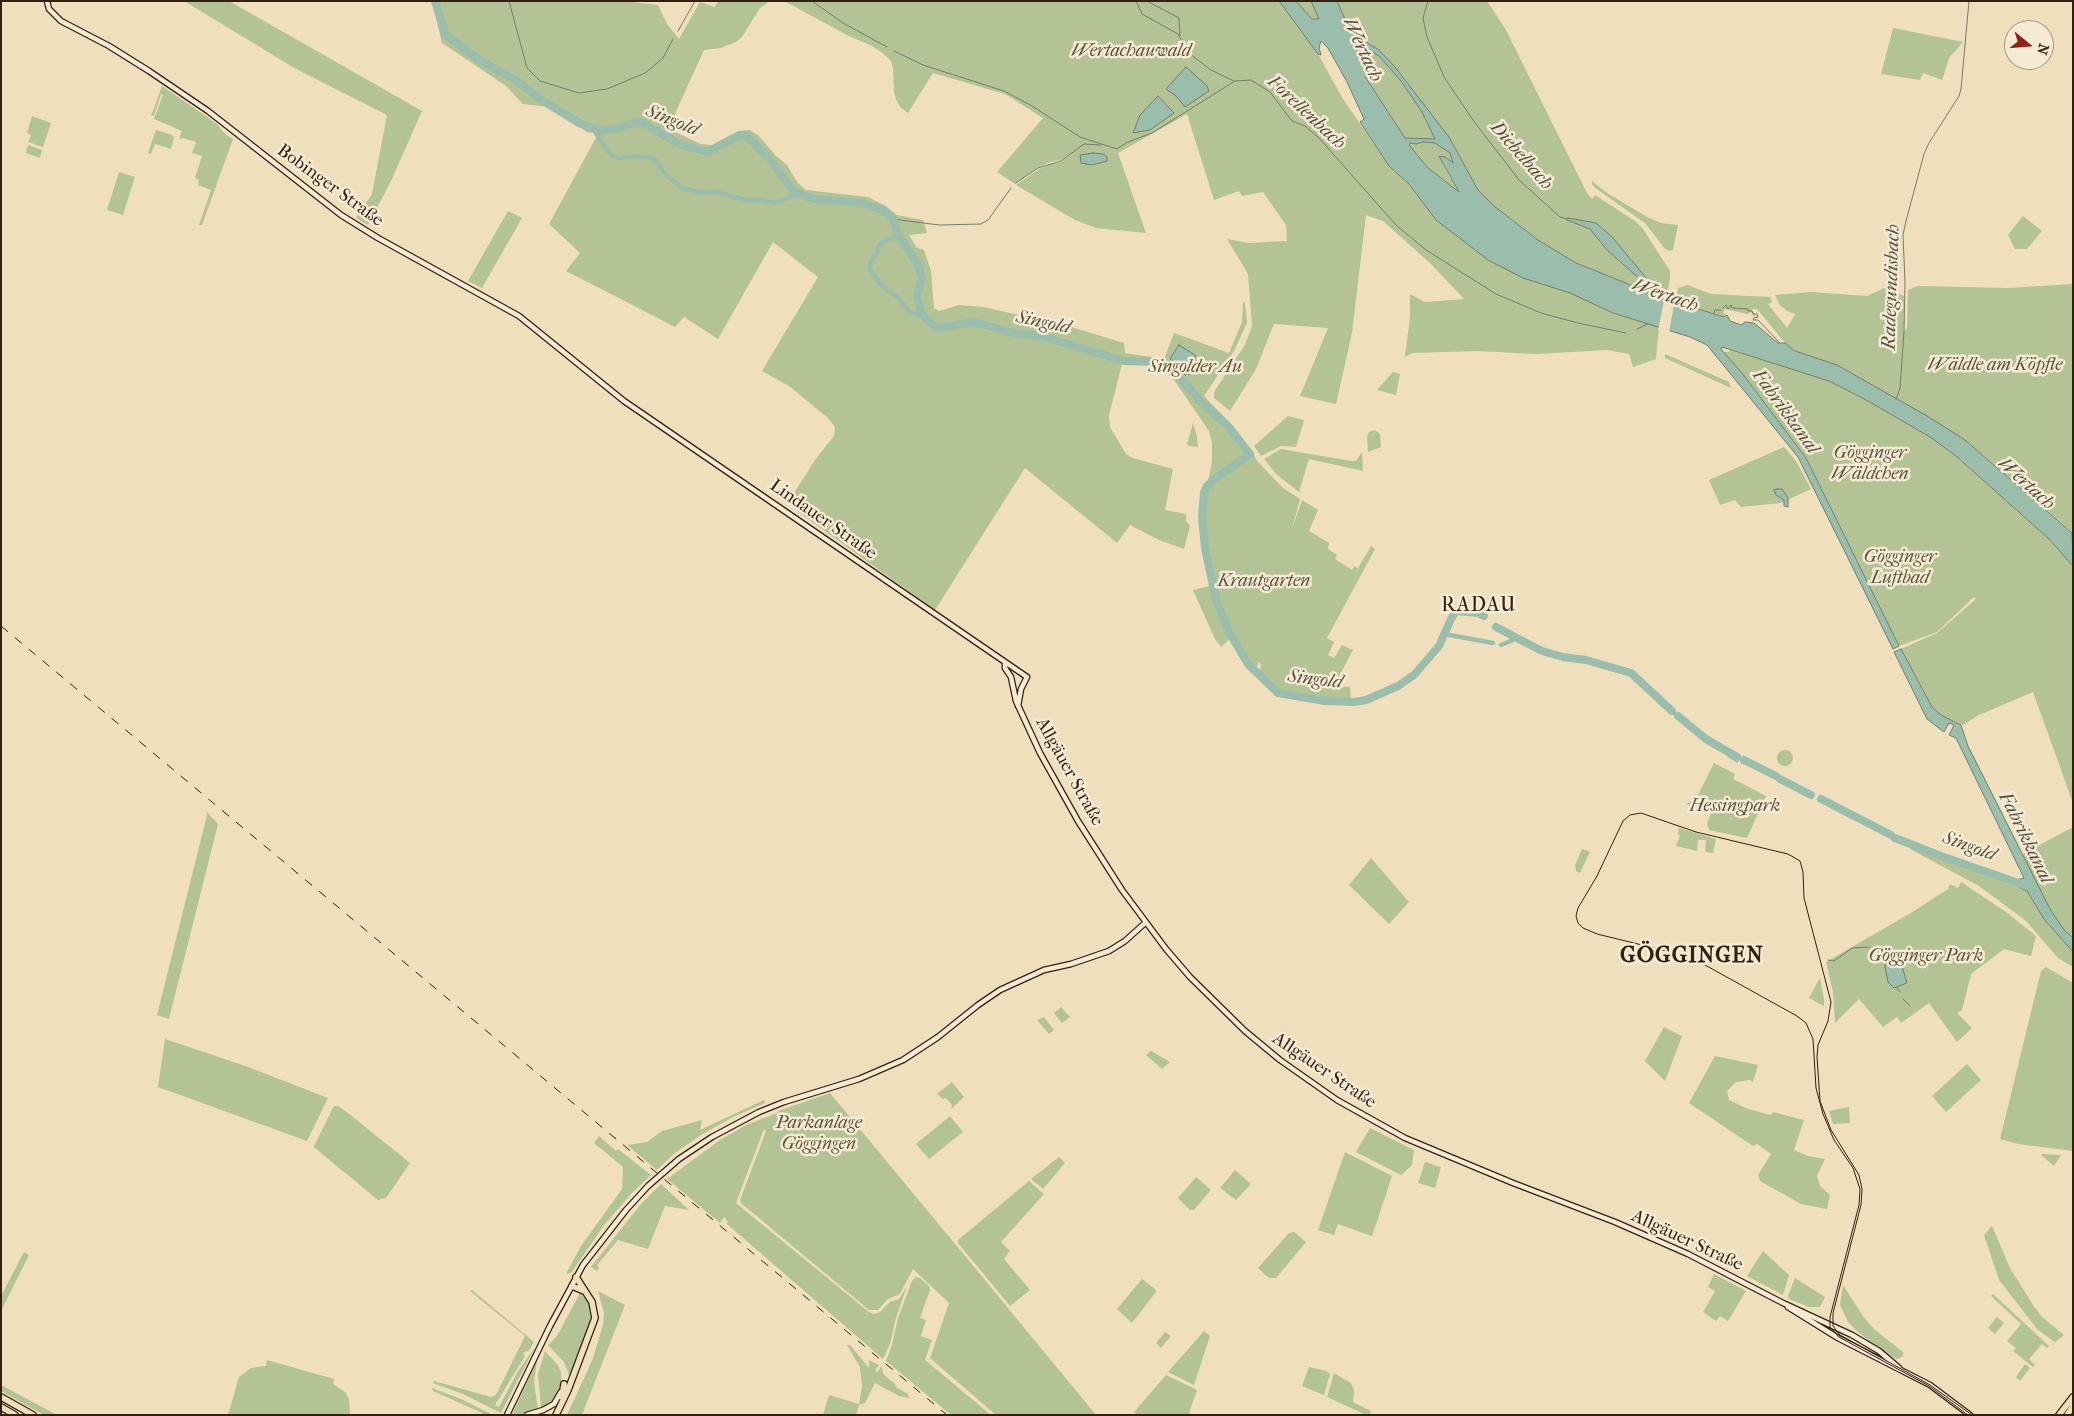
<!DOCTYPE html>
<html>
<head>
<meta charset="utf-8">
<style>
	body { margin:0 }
	#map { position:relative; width:2074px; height:1416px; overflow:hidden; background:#efdfbd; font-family:"IM FELL French Canon",serif }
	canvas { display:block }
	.frame { position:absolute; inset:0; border:2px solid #34200e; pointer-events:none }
	.north { position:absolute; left:2004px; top:20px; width:50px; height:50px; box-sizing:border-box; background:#f5ead4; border:1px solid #a89985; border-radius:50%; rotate:107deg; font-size:14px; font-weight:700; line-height:20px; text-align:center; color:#34200e }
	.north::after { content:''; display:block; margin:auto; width:18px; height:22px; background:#8f2418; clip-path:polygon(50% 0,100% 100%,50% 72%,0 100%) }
</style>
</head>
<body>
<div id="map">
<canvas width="2074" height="1416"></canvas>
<div class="frame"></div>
<div class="north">N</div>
</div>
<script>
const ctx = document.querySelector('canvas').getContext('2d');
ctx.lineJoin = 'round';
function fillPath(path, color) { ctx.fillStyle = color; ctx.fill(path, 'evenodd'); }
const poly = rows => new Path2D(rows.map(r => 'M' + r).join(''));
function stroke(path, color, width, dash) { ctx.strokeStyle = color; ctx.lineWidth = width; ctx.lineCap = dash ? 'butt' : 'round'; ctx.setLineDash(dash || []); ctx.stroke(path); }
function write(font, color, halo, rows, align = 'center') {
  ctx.font = font + ' "IM FELL French Canon",serif'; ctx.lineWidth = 5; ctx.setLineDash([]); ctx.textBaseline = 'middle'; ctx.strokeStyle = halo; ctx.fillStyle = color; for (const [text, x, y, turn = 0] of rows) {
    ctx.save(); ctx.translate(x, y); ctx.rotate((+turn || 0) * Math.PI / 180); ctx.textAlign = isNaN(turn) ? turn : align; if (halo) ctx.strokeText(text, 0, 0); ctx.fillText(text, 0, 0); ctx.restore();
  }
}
const green = poly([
	[184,1,229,1,422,111,391,181,368,225,356,218,372,194,387,115,296,69],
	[432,1,624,1,658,5,667,24,679,39,700,2,715,7,718,1,770,1,760,8,742,37,736,42,721,48,704,50,668,129,701,144,712,145,738,131,750,130,759,136,776,156,787,165,797,182,806,190,868,197,886,206,897,215,923,220,927,233,909,235,917,248,924,250,931,271,934,308,939,311,959,305,983,307,1061,324,1124,343,1125,353,1164,359,1174,333,1229,353,1242,322,1243,302,1245,303,1247,323,1234,351,1204,396,1234,427,1258,462,1243,474,1258,462,1283,488,1300,499,1292,529,1302,500,1318,510,1309,531,1329,543,1328,549,1337,555,1335,559,1352,570,1354,566,1358,568,1371,546,1375,549,1327,638,1334,642,1328,655,1334,658,1342,645,1353,650,1334,686,1350,687,1351,702,1293,695,1280,691,1259,673,1261,665,1259,662,1255,670,1246,660,1233,636,1221,647,1215,639,1193,590,1214,585,1206,544,1204,499,1212,462,1212,443,1209,431,1174,380,1166,372,1155,366,1122,364,1109,415,1110,427,1126,454,1133,458,1173,469,1165,510,1186,514,1186,521,1190,526,1184,549,1159,540,1130,525,1117,543,1025,468,935,610,801,514,793,507,792,496,815,460,834,436,835,427,828,418,789,386,762,371,818,277,773,242,718,339,684,317,675,327,566,271,580,253,549,224,598,134,587,132,548,107,523,104,506,86,442,43],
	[784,1,1279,1,1318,54,1343,99,1389,166,1409,184,1436,220,1570,293,1613,313,1659,327,1656,359,1633,367,1629,354,1607,350,1537,354,1477,351,1412,353,1405,357,1410,317,1410,294,1425,302,1464,299,1431,264,1383,221,1366,215,1352,333,1336,404,1300,396,1328,328,1274,324,1256,369,1230,411,1214,398,1214,392,1245,345,1252,326,1248,274,1227,239,1248,243,1287,241,1286,225,1263,192,1242,196,1239,191,1214,200,1187,114,1118,153,1146,233,1096,228,1075,220,1016,185,1039,169,1051,164,1061,162,1071,154,1061,160,1050,162,1038,168,1015,184,997,172,1043,118,1005,94,933,73,908,113,900,107,896,99,894,92,893,68,891,61,884,54,872,46,849,36],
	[1158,96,1174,113,1150,130],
	[1093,153,1103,154,1107,161,1092,165,1081,155],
	[1296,1,1311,1,1319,19,1312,19],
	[1337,1,1487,1,1506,30,1587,193,1592,199,1595,195,1635,221,1643,229,1670,271,1670,278,1668,290,1664,292,1663,298,1576,263,1538,240,1494,206,1478,190,1449,137,1379,50,1351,33],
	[1568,220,1612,237,1643,282,1607,250,1590,229],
	[1893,28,1963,42,1949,58,1942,80,1923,73,1920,80,1881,74],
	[1363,47,1379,56,1401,81,1422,112,1436,139,1405,138,1366,78],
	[162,86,216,123,225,134,233,139,202,225,199,225,211,190,198,185,199,180,195,178,202,156,192,153,196,142,183,138,179,139,182,131,154,119,163,95,161,94,154,116,150,115,152,114],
	[32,116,51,123,43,147,28,142,31,135,27,133],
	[156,130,172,135,174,138,171,149,155,144,151,154,148,153],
	[1423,142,1435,143,1450,153,1455,165,1439,156,1449,176,1460,193,1428,168,1409,145,1409,143,1416,144],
	[28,145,42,150,40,158,26,153],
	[119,172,135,177,123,215,107,210],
	[1592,181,1607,193,1647,217,1661,223,1678,225,1673,250,1669,251,1665,249,1645,223,1598,190,1592,185],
	[508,211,522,218,482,288,468,281],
	[2023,216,2042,231,2027,249,2015,249,2008,235],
	[1893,284,1895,292,1904,296,1904,331,1907,328,1908,290,1918,286,2008,288,2073,284,2073,533,1965,440,1837,365,1795,351,1785,343,1757,309,1752,309,1755,315,1754,317,1751,312,1747,314,1725,309,1723,313,1727,315,1726,317,1675,302,1678,288,1687,285,1711,294,1770,297,1772,302,1768,304,1787,328,1795,314,1787,311,1779,304,1775,295,1811,292,1867,296],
	[1730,350,1829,381,1868,401,1930,437,1956,456,2048,538,2073,566,2073,803,2033,692,1979,715,1963,725,1941,715,1932,707,1901,649,1937,633,1976,599,1974,597,1937,632,1899,646,1806,458,1742,373,1723,352,1729,352],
	[1665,354,1729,382,1731,388,1665,358],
	[1393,372,1400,374,1396,395,1377,390],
	[1288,416,1304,420,1296,447,1281,446,1261,456,1254,446],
	[1193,423,1197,436,1198,447,1189,446,1187,444],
	[1375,430,1380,434,1381,447,1368,452,1367,436,1369,432],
	[1784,447,1796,461,1811,489,1781,503,1741,507,1735,500,1720,505,1709,480],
	[1281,449,1351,461,1356,461,1362,452,1363,471,1309,459,1299,492,1276,474,1264,459],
	'1777 758a8 8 0 1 1 16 0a8 8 0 1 1-16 0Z',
	[1714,763,1735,774,1733,779,1766,796,1747,838,1709,830,1707,824,1711,812,1686,804,1696,799],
	[206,811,218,824,169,1019,157,1015,207,815],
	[2073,827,2073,938,2064,930,2050,909,2021,855],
	[1679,828,1716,839,1713,853,1705,852,1706,840,1698,840,1697,851,1676,846,1680,835,1678,834],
	[1912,845,1998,876,2027,891,2044,919,2073,952,2073,967,2058,958,2025,920,1979,886,1910,849],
	[1582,849,1590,852,1580,873,1576,871,1575,865],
	[1371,858,1409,902,1389,924,1349,885],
	[1961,882,2006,912,2036,936,2031,956,2004,949,1971,974,1962,1010,1957,1013,1972,1028,1957,1042,1929,1003,1901,1023,1897,1017,1883,1027,1859,999,1835,1023,1833,992,1826,962,1909,914,1948,889,1950,884,1958,888],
	[2046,967,2073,983,2073,1151,2018,1144,2000,1139,2041,971],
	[1820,978,1824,999,1824,1006,1809,998],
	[1061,1007,1070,1017,1062,1023,1054,1013],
	[1044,1017,1054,1030,1049,1034,1037,1020],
	[1664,1027,1682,1036,1665,1081,1645,1061],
	[165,1039,248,1067,328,1098,307,1141,158,1087],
	[1151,1051,1170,1062,1162,1069,1146,1055],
	[1715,1056,1758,1065,1753,1082,1750,1080,1736,1082,1727,1091,1729,1100,1748,1109,1771,1115,1773,1112,1804,1120,1794,1150,1808,1156,1825,1159,1817,1176,1820,1186,1830,1195,1827,1209,1801,1204,1760,1181,1758,1175,1771,1154,1757,1144,1753,1146,1689,1103],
	[1967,1064,1981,1080,1946,1112,1932,1096],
	[952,1082,964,1097,951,1109,952,1105,946,1098,943,1099,937,1094],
	[830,1093,975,1268,1096,1415,996,1415,930,1358,949,1303,913,1269,900,1294,888,1299,878,1310,869,1310,741,1203,740,1200,766,1131,764,1129,736,1203,869,1312,874,1314,880,1312,890,1302,899,1299,907,1286,896,1318,890,1344,883,1359,727,1224,728,1222,724,1217,720,1223,667,1179,720,1140,746,1125,777,1113,778,1111],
	[764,1100,765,1103,733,1117,701,1135,675,1153,657,1170,627,1145,647,1142,662,1131,702,1120,700,1130],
	[334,1106,338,1106,348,1113,410,1163,386,1198,378,1200,315,1148,314,1146],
	[1849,1107,1850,1123,1833,1124,1829,1111],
	[950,1116,963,1132,929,1159,916,1144],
	[1370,1128,1414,1150,1412,1165,1401,1175,1356,1152],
	[599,1136,616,1151,618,1149,651,1175,632,1193,605,1224,571,1273,566,1274,581,1246,622,1189,623,1167,594,1143],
	[1345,1152,1392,1176,1372,1236,1338,1224,1334,1235,1318,1230],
	[2041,1155,2042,1154,2061,1155,2054,1166],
	[1059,1157,1065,1163,1043,1189,1031,1179],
	[1425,1162,1441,1167,1435,1188,1418,1183],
	[1235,1170,1251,1184,1236,1200,1220,1188],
	[1196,1177,1211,1190,1194,1210,1190,1210,1178,1198],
	[1029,1181,1044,1194,1001,1242,1010,1251,1004,1259,1030,1290,1010,1306,958,1243,958,1240],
	[661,1184,689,1210,665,1206,648,1249,618,1240,597,1265,599,1268,597,1271,591,1267,641,1204],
	[1992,1226,2010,1268,2033,1305,2042,1317,2064,1335,2055,1342,2038,1330,1999,1280,1984,1235],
	[1294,1232,1306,1242,1276,1278,1269,1278,1258,1268,1289,1233],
	[1763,1251,1789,1275,1783,1295,1747,1276],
	[24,1252,29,1255,1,1311,1,1296],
	[1714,1274,1746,1291,1728,1321,1720,1316,1716,1321,1703,1312,1715,1291,1708,1287],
	[916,1277,920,1278,929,1286,930,1290,920,1318,926,1320,921,1336,932,1340,925,1360,991,1415,951,1415,886,1361,892,1345,898,1318,912,1281],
	[1795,1278,1825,1297,1820,1307,1809,1307,1789,1299,1788,1296],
	[1142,1279,1155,1289,1156,1292,1132,1323,1117,1309],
	[1843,1285,1863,1316,1874,1329,1904,1353,1902,1357,1897,1359,1887,1355,1858,1332,1848,1322,1840,1305],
	[472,1290,534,1342,528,1352,526,1351,523,1354,525,1356,495,1405,499,1407,518,1371,535,1347,501,1413,463,1394,433,1383,434,1381,491,1397,496,1395,525,1336,470,1291],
	[598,1291,625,1305,582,1415,567,1415,592,1361,603,1325,604,1313],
	[580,1293,588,1302,592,1319,571,1374,569,1375,564,1362,548,1345,557,1336],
	[1993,1294,2049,1346,2047,1348,2042,1344,2029,1359,2035,1365,2033,1367,2013,1351,2016,1348,2007,1341,2021,1324,1991,1296],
	[1997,1317,2004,1323,1995,1334,1988,1328],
	[1204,1331,1210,1336,1194,1385,1168,1372],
	[1165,1332,1171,1336,1161,1348,1156,1343],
	[847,1345,850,1345,869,1368,869,1360,879,1365,875,1370,877,1372,882,1366,883,1374,895,1384,896,1387,908,1394,909,1398,899,1396,875,1383,865,1403,859,1405,856,1415,823,1415,829,1395,859,1404,862,1387,860,1367],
	[545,1351,557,1364,561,1372,561,1383,556,1398,541,1408,538,1374],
	[267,1360,334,1379,333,1384,345,1392,349,1399,350,1415,228,1415,239,1377,251,1368,266,1366],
	[537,1361,534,1382,538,1409,520,1415,512,1415],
	[2025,1364,2030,1368,2020,1381,2016,1377],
	[1309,1367,1326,1371,1330,1374,1324,1395,1302,1386],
	[1334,1373,1351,1383,1354,1390,1353,1402,1371,1411,1370,1415,1366,1415,1327,1397],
	[1166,1375,1197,1390,1189,1413,1193,1415,1136,1415,1134,1412],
	[1,1385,55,1414,56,1415,44,1415,17,1400,1,1391],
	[432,1388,461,1399,493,1415,481,1415,482,1413,433,1391]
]);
const water = poly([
	[1279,1,1296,1,1312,19,1319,19,1311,1,1337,1,1351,33,1379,50,1395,67,1449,137,1478,190,1494,206,1538,240,1576,263,1663,298,1724,317,1727,315,1730,321,1741,325,1745,322,1754,323,1778,343,1785,343,1795,351,1837,365,1927,416,1965,440,2072,533,2073,566,2048,538,1956,456,1930,437,1868,401,1829,381,1722,347,1721,349,1742,373,1806,458,1899,646,1893,649,1798,457,1707,345,1690,337,1613,313,1570,293,1523,278,1488,260,1436,220,1409,184,1389,166,1360,122,1364,119,1347,82,1328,48,1321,41,1319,48,1321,55,1318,54,1279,1],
	[1364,47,1379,56,1401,81,1422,112,1435,139,1405,138,1366,78,1364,47],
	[1423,142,1435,143,1450,153,1453,163,1445,157,1439,156,1459,192,1428,168,1409,145,1410,143,1416,144,1423,142],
	[1186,67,1207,86,1209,91,1185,107,1176,96,1166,89,1186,67],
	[1158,96,1174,113,1150,130,1133,133,1140,115,1158,96],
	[1093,153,1103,154,1107,157,1107,161,1092,165,1081,163,1080,155,1093,153],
	[1568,218,1596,223,1612,237,1648,280,1649,283,1643,282,1607,250,1590,229,1567,220,1568,218],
	[1179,345,1195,355,1195,361,1190,374,1185,375,1170,363,1171,357,1179,345],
	[1777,489,1782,489,1788,498,1788,507,1784,506,1784,500,1776,495,1774,490,1777,489],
	[1901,649,1932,707,1941,715,1961,725,1968,746,2050,909,2064,930,2073,938,2073,952,2044,919,2027,891,2019,887,2017,880,2024,878,1956,738,1949,735,1954,725,1949,723,1944,732,1927,719,1894,652,1901,649],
	[1899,956,1907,983,1894,988,1888,982,1885,967,1886,958,1899,956]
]);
const pier = poly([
	[1665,296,1675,299,1669,333,1658,330]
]);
const stream = poly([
	[509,1,527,68,540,81,579,93,607,89,645,73,663,58,673,39],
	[812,1,843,23,887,47],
	[1136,1,1142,14,1178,34,1183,43],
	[1147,1,1179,18,1180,36],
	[1428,1,1423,18,1427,37,1444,77,1473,120,1519,180,1560,217,1567,219],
	[678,31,695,1],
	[894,51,923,65,1004,91,1032,106,1080,137,1117,149,1128,142,1152,133,1235,81,1251,80,1270,92,1292,121,1305,126,1319,138,1396,225,1426,250,1496,294,1541,313,1578,323,1626,333],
	[1190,54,1211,70,1234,81],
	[1016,183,1038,168,1061,161,1084,144,1101,145],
	[893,219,939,225,981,224,988,220,1011,188],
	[1649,284,1659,293,1660,297],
	[1723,308,1726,305,1728,309,1731,305,1732,308,1748,309,1748,311,1752,311,1753,314,1757,314,1758,317,1754,318,1753,320,1758,320,1779,342],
	[1714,313,1715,310,1721,310],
	[1637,329,1648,324],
	[1896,399,1900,388,1904,332,1905,282,1903,235,1906,221,1924,154,1929,143,1959,96,1961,89,1969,1],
	[1875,949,1883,953,1886,958],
	[1828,960,1834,961,1852,948,1869,947],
	[1897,988,1900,992],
	[1903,999,1910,1006]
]);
const canal = poly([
	[593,129,611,155,619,158,636,156,654,158,664,173,682,188,703,193,718,192,744,200,762,200,774,203,799,194],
	[898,234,879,245,876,255,870,262,870,270,883,287,899,298,909,312,925,318],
	[1444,634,1493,643],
	[1501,645,1518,638],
	[1729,753,1729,755,1737,760],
	[1743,762,1747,762]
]);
const river = poly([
	[435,1,445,34,479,60,516,80,537,97,579,123,601,131,620,128,636,122,643,123,681,145,708,152,740,135,745,135,769,158,794,192,814,199,863,203,880,209,888,214,893,219,898,234,918,265,922,278,917,296,920,310,925,318,935,327,946,327,974,322,1012,333,1040,336,1124,361,1156,362,1180,378,1202,403,1227,425,1250,454,1216,478,1207,486,1204,492,1202,518,1205,548,1216,600,1229,632,1248,664,1278,693,1325,701,1354,702,1366,700,1398,686,1414,675,1439,646,1451,619,1456,611,1478,613,1484,616],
	[1496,627,1542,651,1563,657,1586,660,1631,673,1672,711],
	[1678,716,1706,739,1737,757],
	[1744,760,1776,776],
	[1780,779,1811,795],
	[1821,799,1891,835],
	[1895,838,1941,856,2027,886]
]);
const secondary = poly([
	[47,1,49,9,61,21,109,46,149,71,208,111,341,215,378,238,519,316,624,401,1027,677,1021,689,1018,706],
	[1005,663,1005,668,1011,677,1016,701,1040,753,1078,821,1122,890,1166,949,1190,977,1245,1031,1280,1060,1337,1100,1405,1138,1513,1183,1615,1222,1688,1254,1783,1303,1852,1335,1879,1351,1899,1368],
	[1788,1307,1838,1338,1930,1385,1970,1415],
	[507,1415,550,1326,583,1265,626,1210,648,1186,679,1159,712,1137,759,1112,784,1102,859,1079,903,1060,938,1037,978,1005,1000,990,1044,970,1071,964,1109,951,1125,941,1145,923],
	[527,1415,543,1410,554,1404,561,1392]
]);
const trunk = poly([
	[572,1286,584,1291],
	[1,1397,33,1415],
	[562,1397,564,1384],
	[1,1407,15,1415],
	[556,1415,568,1390,595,1318,592,1302,576,1277],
	[2059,1415,2073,1397],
	[2067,1415,2073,1406]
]);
const tram = poly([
	[1968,1415,1929,1386,1839,1337,1830,1327,1830,1317,1859,1205,1860,1189,1853,1168,1834,1140,1823,1114,1816,1088,1813,1039,1806,1023,1797,1016,1696,960,1679,954,1597,934,1583,928,1578,923,1576,916,1578,908,1597,876,1623,821,1630,815,1641,813,1696,832,1788,854,1800,861,1803,872,1804,898,1831,1002,1828,1021,1818,1045,1817,1057,1820,1101,1831,1130,1859,1175,1862,1189,1861,1205,1833,1313,1833,1326,1840,1335,1930,1385,1972,1415]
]);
const rail = poly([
	[1,626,947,1415]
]);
const parkNames = [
	["Wertachauwald",1131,52],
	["Wäldle am Köpfle",1995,366],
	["Singolder Au",1195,368],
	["Gögginger",1870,454],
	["Wäldchen",1870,475],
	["Gögginger",1900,558],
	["Luftbad",1900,579],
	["Krautgarten",1264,582],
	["Hessingpark",1735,807],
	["Gögginger Park",1926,957],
	["Parkanlage",819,1124],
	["Göggingen",819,1145]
];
const streetNames = [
	["Bobinger Straße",330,186,36],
	["Lindauer Straße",823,520,35],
	["Allgäuer Straße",1069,772,61],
	["Allgäuer Straße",1324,1071,34],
	["Allgäuer Straße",1687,1241,25]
];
const waterNames = [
	["Wertach",1362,50,65],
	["Forellenbach",1306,113,43],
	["Singold",672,121,22],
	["Diebelbach",1521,156,49],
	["Radegundisbach",1892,287,-88],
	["Wertach",1665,296,19],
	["Singold",1043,323,12],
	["Fabrikkanal",1785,412,54],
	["Wertach",2026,484,42],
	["Singold",1315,680,7],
	["Fabrikkanal",2025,838,64],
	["Singold",1969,847,20]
];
const quarterNames = [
	["RADAU",1479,606]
];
const districtNames = [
	["GÖGGINGEN",1692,957]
];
fillPath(green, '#b3c395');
fillPath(water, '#9bbdab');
stroke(water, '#727e6c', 1);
fillPath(pier, '#efdfbd');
stroke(stream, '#727e6c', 1);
stroke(canal, '#9bbdab', 4.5);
stroke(river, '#9bbdab', 8);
stroke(secondary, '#34200e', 7);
stroke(trunk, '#34200e', 8);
stroke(secondary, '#f5ead4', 4.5);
stroke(trunk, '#efdfbd', 5.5);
stroke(tram, '#34200e', 1);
stroke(rail, '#34200e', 1, [9, 9]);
write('italic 18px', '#5a5136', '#f5ead4', parkNames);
write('18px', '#34200e', '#f5ead4', streetNames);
write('italic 19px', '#534f3d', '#f5ead4', waterNames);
ctx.letterSpacing = '1px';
write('20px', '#34200e', '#f5ead4', quarterNames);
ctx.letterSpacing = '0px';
ctx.letterSpacing = '1px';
write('bold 22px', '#34200e', '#f5ead4', districtNames);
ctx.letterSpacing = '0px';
</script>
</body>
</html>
